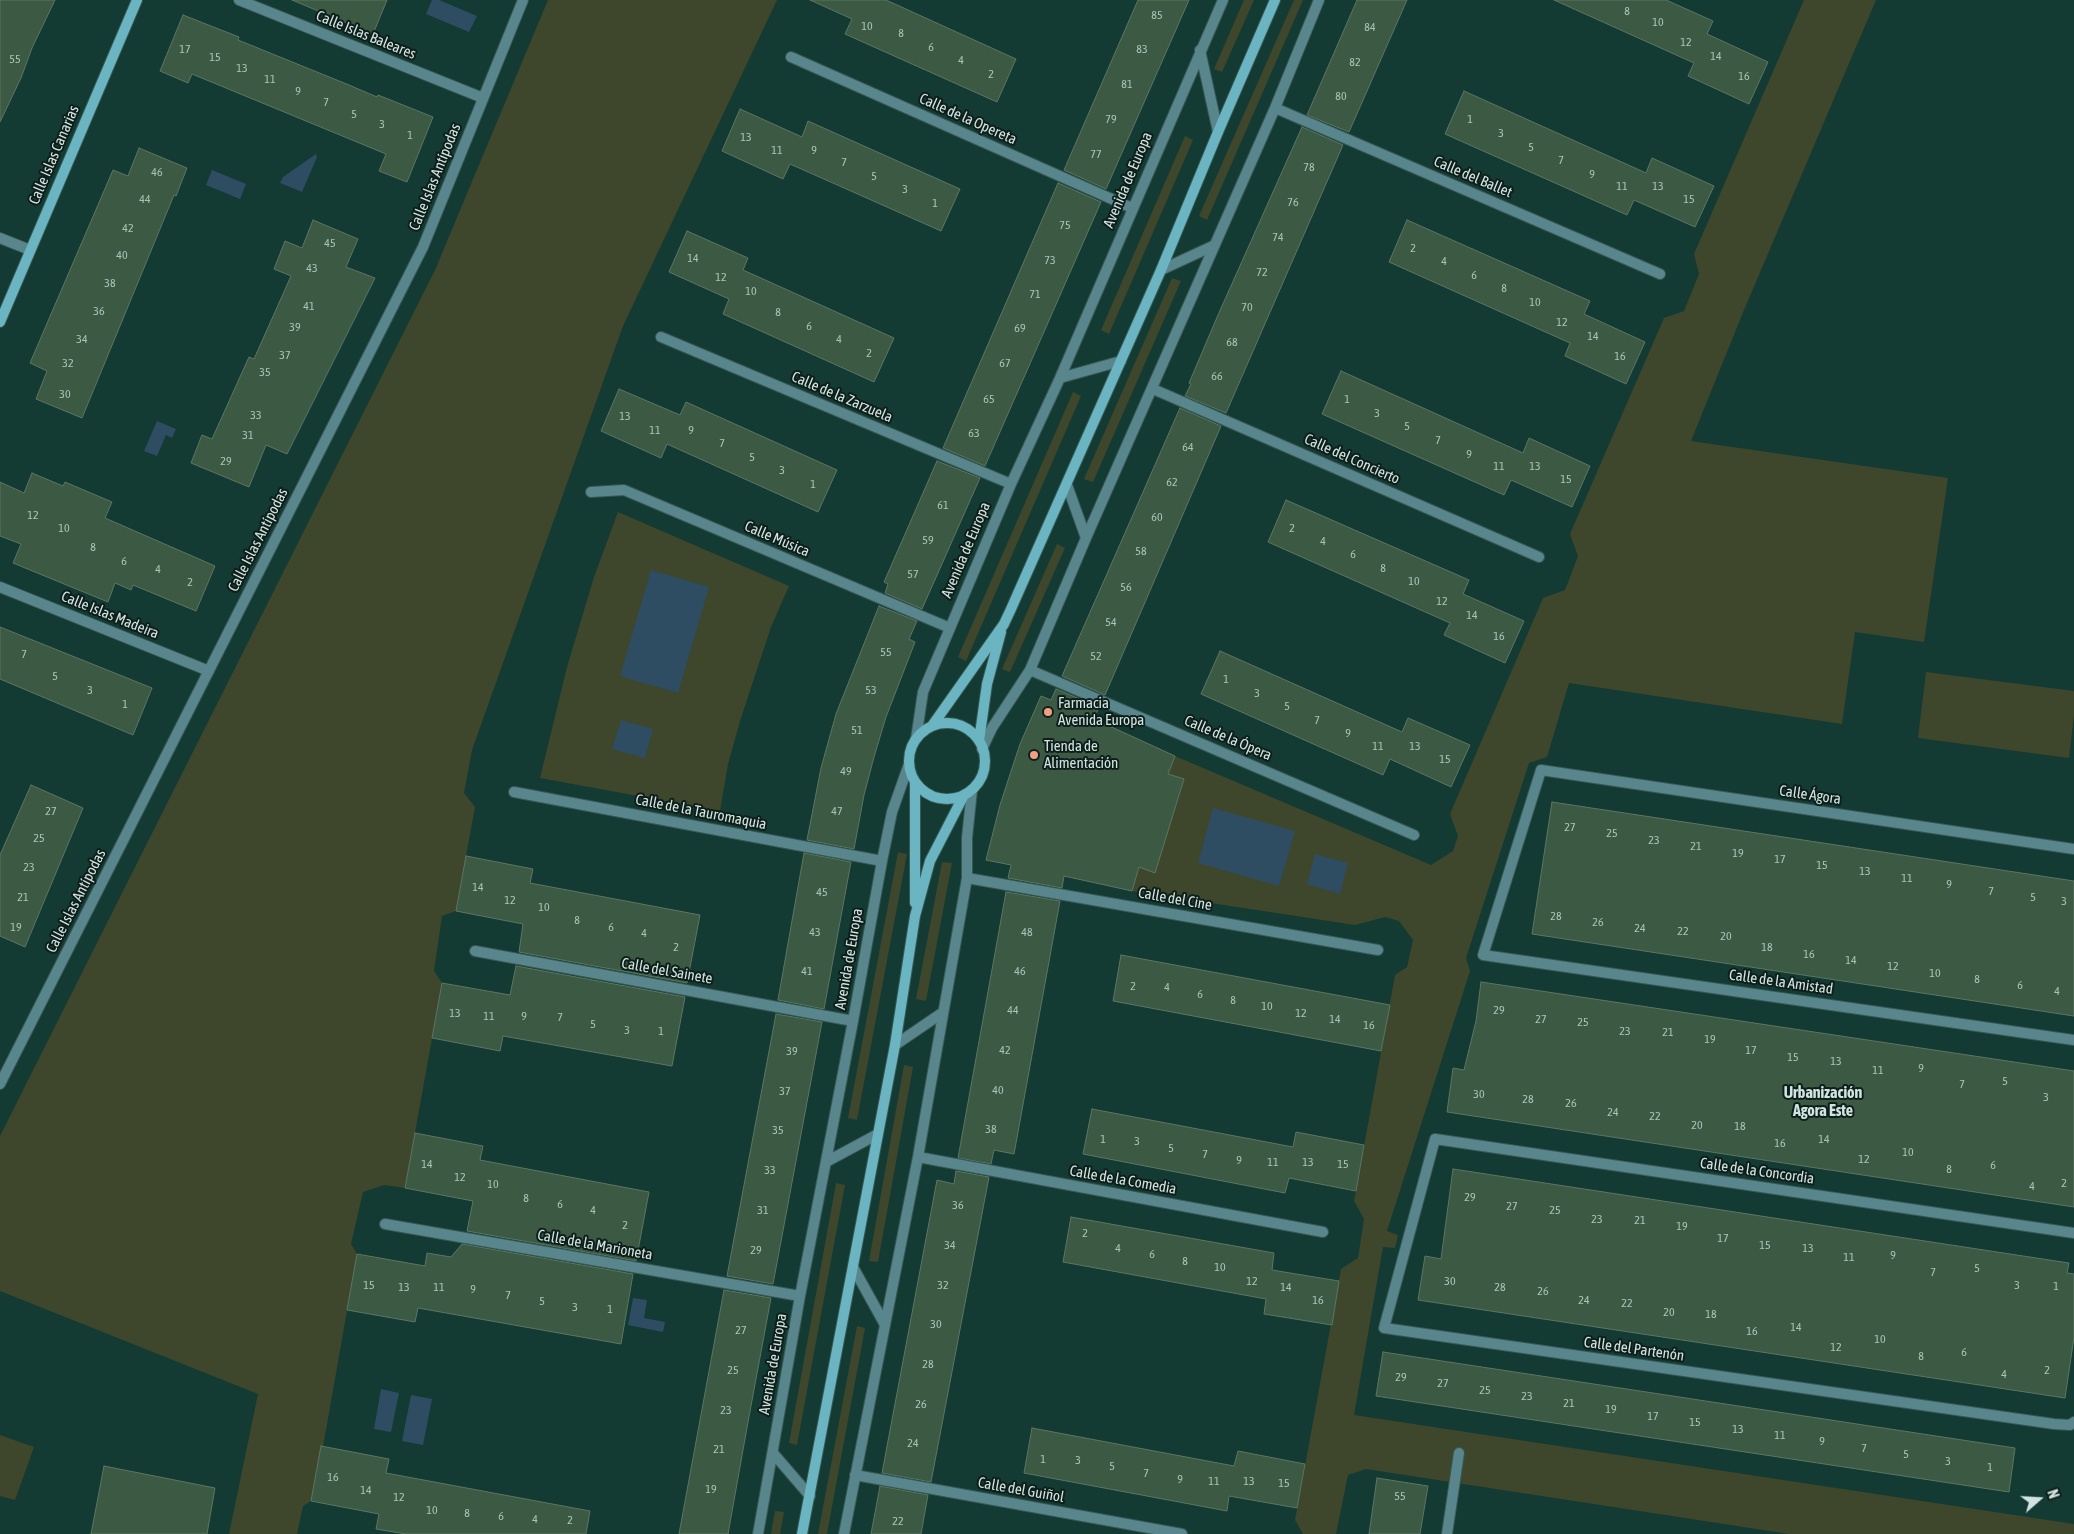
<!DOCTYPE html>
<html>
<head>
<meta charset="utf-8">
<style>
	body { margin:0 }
	#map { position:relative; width:2074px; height:1534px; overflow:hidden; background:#143a34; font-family:"Asap Condensed",sans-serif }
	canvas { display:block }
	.north { position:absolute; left:2014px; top:1474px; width:50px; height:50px; -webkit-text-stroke:4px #0e1e1b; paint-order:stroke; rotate:71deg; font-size:14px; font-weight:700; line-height:20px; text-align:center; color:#d1e5e0 }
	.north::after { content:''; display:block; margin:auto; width:18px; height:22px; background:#d1e5e0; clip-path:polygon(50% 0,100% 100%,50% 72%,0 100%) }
</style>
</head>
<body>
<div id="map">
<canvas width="2074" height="1534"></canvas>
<div class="north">N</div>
</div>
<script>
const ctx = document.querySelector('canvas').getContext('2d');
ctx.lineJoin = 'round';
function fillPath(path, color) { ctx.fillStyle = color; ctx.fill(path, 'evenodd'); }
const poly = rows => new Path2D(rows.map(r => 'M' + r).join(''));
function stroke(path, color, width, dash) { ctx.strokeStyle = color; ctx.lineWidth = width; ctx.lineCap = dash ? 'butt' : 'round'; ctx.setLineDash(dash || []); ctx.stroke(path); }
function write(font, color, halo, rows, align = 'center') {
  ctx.font = font + ' "Asap Condensed",sans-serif'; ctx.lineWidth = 4; ctx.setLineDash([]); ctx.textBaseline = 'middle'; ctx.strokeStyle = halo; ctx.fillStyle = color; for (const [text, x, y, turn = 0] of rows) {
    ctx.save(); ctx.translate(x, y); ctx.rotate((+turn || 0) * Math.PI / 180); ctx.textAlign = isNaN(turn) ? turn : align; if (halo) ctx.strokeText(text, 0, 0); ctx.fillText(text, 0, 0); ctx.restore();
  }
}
const green = poly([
	[548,0,777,0,623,326,472,750,464,793,475,807,456,911,442,916,434,971,442,983,405,1188,384,1185,363,1192,351,1244,357,1254,323,1447,321,1447,311,1501,303,1506,297,1534,229,1534,258,1394,0,1291,0,1136,435,270],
	[1244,0,1254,0,1222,72,1214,69],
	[1294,0,1303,0,1207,220,1199,216],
	[1804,0,1876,0,1744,310,1691,441,1948,478,1924,642,1855,632,1842,724,1569,683,1547,757,1529,763,1466,958,1470,971,1387,1231,1398,1235,1395,1248,1383,1247,1354,1415,2074,1524,2074,1534,1789,1534,1366,1469,1348,1475,1336,1534,1303,1534,1295,1520,1341,1269,1358,1258,1364,1219,1354,1201,1356,1191,1395,975,1407,967,1413,940,1399,921,1385,917,1355,925,1132,891,1139,867,1155,872,1184,780,1168,774,1175,756,1431,865,1453,851,1458,836,1450,814,1543,598,1565,590,1578,556,1570,534,1664,318,1684,311,1699,274,1694,254],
	[1185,136,1193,140,1109,334,1101,330],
	[1172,278,1181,281,1093,482,1084,479],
	[1073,392,1081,396,966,661,958,657],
	[618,512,789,586,771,627,741,718,728,764,720,811,540,778,567,667,594,577],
	[1057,544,1065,548,1010,672,1002,669],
	[1926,672,2074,691,2074,715,2069,758,1918,738],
	[898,852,907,854,857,1120,848,1118],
	[942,862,952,863,926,1001,916,999],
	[904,1065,913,1067,878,1262,869,1261],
	[836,1183,845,1185,797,1445,789,1443],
	[857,1326,865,1328,827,1534,818,1534],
	[0,1435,34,1447,15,1500,0,1496],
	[775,1511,784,1512,780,1534,771,1534]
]);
const water = poly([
	[432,0,439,0,477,16,469,32,426,14],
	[316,154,317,157,302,192,280,183,283,177],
	[212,170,246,184,240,199,206,185],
	[157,421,176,429,172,438,166,435,157,456,144,451],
	[651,570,709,587,678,693,620,676],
	[621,720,653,729,645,758,612,749],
	[1213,808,1295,831,1279,886,1198,863],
	[1315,854,1348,863,1340,894,1307,884],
	[633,1298,647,1300,644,1318,665,1322,663,1332,628,1325],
	[381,1389,399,1393,391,1432,374,1429],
	[411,1395,432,1399,423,1445,402,1441]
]);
const building = poly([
	[0,0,55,0,32,48,21,78,0,122,0,0],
	[292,0,387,0,373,34,292,0],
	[810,0,886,0,1016,59,997,102,845,34,852,19,810,0],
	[1138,0,1189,0,1106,189,1064,170,1138,0],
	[1357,0,1407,0,1349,132,1307,115,1357,0],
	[1554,0,1666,0,1713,21,1707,34,1768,62,1749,104,1688,76,1694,63,1554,0],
	[183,15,239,37,238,40,349,85,377,97,378,95,433,117,407,182,379,171,386,154,192,74,188,83,160,71,183,15],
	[1464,91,1646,173,1652,158,1714,186,1695,227,1634,200,1627,215,1445,134,1464,91],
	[740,109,802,137,808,121,960,189,941,231,790,164,783,179,722,151,740,109],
	[1302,127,1343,145,1226,413,1185,396,1191,384,1189,383,1218,315,1302,127],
	[139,148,187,168,176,196,174,195,82,418,36,399,47,371,30,363,113,170,128,176,139,148],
	[1058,183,1101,202,985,466,943,448,1058,183],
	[313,220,358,239,346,267,375,278,287,454,266,445,249,487,191,463,202,435,212,439,249,357,254,359,291,276,274,269,285,241,302,248,313,220],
	[1407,220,1590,301,1584,314,1645,342,1626,384,1565,356,1570,343,1389,262,1407,220],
	[687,231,748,258,743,270,894,338,874,382,723,314,729,299,669,272,687,231],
	[1341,371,1523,453,1529,438,1590,466,1572,507,1511,480,1504,495,1322,414,1341,371],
	[619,389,680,415,686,402,837,470,818,512,667,444,661,458,601,431,619,389],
	[1180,408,1221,426,1105,695,1062,676,1180,408],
	[937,461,980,478,922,609,885,593,888,584,884,582,937,461],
	[32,473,63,486,65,482,112,502,105,518,215,566,196,611,133,585,131,590,115,583,108,602,13,563,21,544,0,536,0,482,24,493,32,473],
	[1286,500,1469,580,1463,594,1524,621,1505,663,1444,635,1450,623,1268,542,1286,500],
	[879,606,917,621,909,639,915,642,886,717,874,757,864,795,854,849,807,840,821,768,836,714,879,606],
	[0,627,152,688,133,735,0,679,0,627],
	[1220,651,1402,732,1408,718,1470,745,1451,787,1390,759,1383,775,1201,694,1220,651],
	[1056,689,1099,707,1094,719,1175,756,1168,774,1184,779,1155,873,1139,867,1132,891,1064,876,1062,888,1008,878,1011,865,986,860,1000,805,1020,744,1041,696,1051,700,1056,689],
	[31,785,83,808,25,947,0,936,0,855,31,785],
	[1552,802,2074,881,2074,1016,1532,934,1552,802],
	[804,853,851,862,824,1009,778,1000,804,853],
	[466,856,533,869,530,883,700,915,687,983,519,952,523,924,456,911,466,856],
	[1006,892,1060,901,1014,1154,994,1150,991,1164,958,1158,1006,892],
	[1121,955,1390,1005,1381,1051,1113,1001,1121,955],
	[516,966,685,997,672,1066,503,1036,500,1051,432,1038,442,983,510,995,516,966],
	[1481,982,2074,1071,2074,1207,1447,1112,1453,1068,1464,1070,1476,1021,1481,982],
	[776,1014,822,1022,773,1284,727,1276,776,1014],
	[1092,1109,1293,1147,1296,1132,1364,1145,1356,1191,1289,1178,1285,1193,1083,1154,1092,1109],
	[415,1133,483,1146,480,1160,649,1192,636,1261,467,1231,473,1201,405,1188,415,1133],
	[1453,1169,2069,1263,2067,1273,2074,1274,2074,1337,2065,1398,1418,1300,1425,1256,1441,1259,1453,1169],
	[956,1171,989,1177,931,1482,882,1473,937,1180,954,1184,956,1171],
	[1071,1217,1274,1253,1272,1270,1339,1281,1332,1325,1264,1314,1266,1299,1063,1262,1071,1217],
	[462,1244,633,1274,621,1344,418,1308,415,1322,347,1310,357,1254,425,1266,427,1253,451,1257,462,1244],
	[724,1290,771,1298,748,1422,728,1534,679,1534,724,1290],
	[1383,1352,2015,1448,2009,1492,1376,1396,1383,1352],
	[1032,1428,1234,1466,1238,1451,1305,1464,1297,1508,1229,1496,1227,1511,1024,1473,1032,1428],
	[321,1446,389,1459,386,1473,590,1511,586,1534,406,1534,376,1529,379,1514,311,1501,321,1446],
	[104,1466,215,1488,207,1534,91,1534,104,1466],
	[1377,1478,1428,1486,1420,1534,1369,1534,1377,1478],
	[880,1486,928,1495,921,1534,871,1534,880,1486]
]);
const street = poly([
	[239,0,483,98],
	[1200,50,1218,132],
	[791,57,1132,208],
	[1275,108,1660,274],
	[0,238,30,250],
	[1161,270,1215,245],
	[661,337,1011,484],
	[1060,378,1121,361],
	[1153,389,1539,557],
	[1067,485,1086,538],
	[591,492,624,490,950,628],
	[0,587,209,671],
	[1030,670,1414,835],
	[916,739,923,692,1011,484,1060,378,1223,0],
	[982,749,992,728,1030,670,1086,538,1275,108,1319,0],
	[514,792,882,861],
	[2074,849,1541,770,1483,955,2074,1040],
	[967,878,1378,950],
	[475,951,853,1021],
	[895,1045,942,1013],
	[0,1084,423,247,523,0],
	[918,1157,1323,1232],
	[826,1162,878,1134],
	[385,1224,800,1296],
	[2074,1233,1435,1139,1384,1328,2054,1424,2070,1425,2074,1422],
	[853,1267,884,1323],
	[773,1453,810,1496],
	[855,1475,1182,1534],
	[758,1534,800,1296,853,1021,882,861,892,812,909,764],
	[844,1534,918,1157,967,878,967,838,972,790],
	[1447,1534,1459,1453]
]);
const secondary = poly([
	[0,322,137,0],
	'909 761a38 38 0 1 1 76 0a38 38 0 1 1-76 0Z',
	[932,726,1004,624,1011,609,1161,270,1218,132,1275,0],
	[979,741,987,684,1001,632],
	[915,782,915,903],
	[802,1534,895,1045,915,916,930,861,964,795]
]);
const markers = [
	[1048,712,5,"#f49e86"],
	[1034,755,5,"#f49e86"]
];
const numberNames = [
	["8",1627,11],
	["85",1157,15],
	["10",1658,22],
	["10",867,26],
	["84",1370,27],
	["8",901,33],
	["12",1686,42],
	["6",931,47],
	["17",185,49],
	["83",1142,49],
	["14",1716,56],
	["15",215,57],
	["55",15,59],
	["4",961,60],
	["82",1355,62],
	["13",242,68],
	["2",991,74],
	["16",1744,76],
	["11",270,79],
	["81",1127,84],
	["9",298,91],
	["80",1341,96],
	["7",326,102],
	["5",354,114],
	["79",1111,119],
	["1",1470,119],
	["3",382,124],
	["3",1501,133],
	["1",410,135],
	["13",746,137],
	["5",1531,147],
	["11",777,150],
	["9",814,150],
	["77",1096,154],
	["7",1561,160],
	["7",844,162],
	["78",1309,167],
	["46",157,172],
	["9",1592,174],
	["5",874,176],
	["11",1622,186],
	["13",1658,186],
	["3",905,189],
	["44",145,199],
	["15",1689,199],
	["76",1293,202],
	["1",935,203],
	["75",1065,225],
	["42",128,228],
	["74",1278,237],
	["45",330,243],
	["2",1413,248],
	["40",122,255],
	["14",693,258],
	["73",1050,260],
	["4",1444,261],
	["43",312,268],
	["72",1262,272],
	["6",1474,275],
	["12",721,277],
	["38",110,283],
	["8",1504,288],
	["10",751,291],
	["71",1035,294],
	["10",1535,302],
	["41",309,306],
	["70",1247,307],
	["36",99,311],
	["8",778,312],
	["12",1562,322],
	["6",809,326],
	["39",295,327],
	["69",1020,328],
	["14",1593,336],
	["34",82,339],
	["4",839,339],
	["68",1232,342],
	["2",869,353],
	["37",285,355],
	["16",1620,356],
	["32",68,363],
	["67",1005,363],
	["35",265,372],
	["66",1217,376],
	["30",65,394],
	["65",989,399],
	["1",1347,399],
	["3",1377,413],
	["33",256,415],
	["13",625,416],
	["5",1407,426],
	["11",655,430],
	["9",691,430],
	["63",974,433],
	["31",248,435],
	["7",1438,440],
	["7",722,443],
	["64",1188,447],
	["9",1469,454],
	["5",752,457],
	["29",226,461],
	["11",1499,466],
	["13",1535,466],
	["3",782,470],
	["15",1566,479],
	["62",1172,482],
	["1",813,484],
	["61",943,505],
	["12",33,515],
	["60",1157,517],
	["10",64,528],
	["2",1292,528],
	["59",928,540],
	["4",1323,541],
	["8",93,547],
	["58",1141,551],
	["6",1353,554],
	["6",124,561],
	["8",1383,568],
	["4",158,569],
	["57",913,574],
	["10",1414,581],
	["2",190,582],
	["56",1126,587],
	["12",1442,601],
	["14",1472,615],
	["54",1111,622],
	["16",1499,636],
	["55",886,652],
	["7",24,654],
	["52",1096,656],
	["5",55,676],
	["1",1226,679],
	["3",90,690],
	["53",871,690],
	["3",1257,693],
	["1",125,704],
	["5",1287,706],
	["7",1317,720],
	["51",857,730],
	["9",1348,733],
	["11",1378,746],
	["13",1415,746],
	["15",1445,759],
	["49",846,771],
	["27",51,811],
	["47",837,811],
	["27",1570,827],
	["25",1612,833],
	["25",39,838],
	["23",1654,840],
	["21",1696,846],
	["19",1738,853],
	["17",1780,859],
	["15",1822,865],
	["23",29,867],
	["13",1865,871],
	["11",1907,878],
	["9",1949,884],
	["14",478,887],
	["7",1991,891],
	["45",822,892],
	["21",23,897],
	["5",2033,897],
	["12",510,900],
	["3",2064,901],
	["10",544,907],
	["28",1556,916],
	["8",577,920],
	["26",1598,922],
	["19",16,927],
	["6",611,927],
	["24",1640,928],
	["22",1683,931],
	["43",815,932],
	["48",1027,932],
	["4",644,933],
	["20",1726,936],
	["2",676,947],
	["18",1767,947],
	["16",1809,954],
	["14",1851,960],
	["12",1893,966],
	["41",807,971],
	["46",1020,971],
	["10",1935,973],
	["8",1977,979],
	["6",2020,985],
	["2",1133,986],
	["4",1167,987],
	["4",2057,991],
	["6",1200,994],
	["8",1233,1000],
	["10",1267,1006],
	["44",1013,1010],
	["29",1499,1010],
	["13",455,1013],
	["12",1301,1013],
	["11",489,1016],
	["9",524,1016],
	["7",560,1017],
	["14",1335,1019],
	["27",1541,1019],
	["25",1583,1022],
	["5",593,1024],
	["16",1369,1025],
	["3",627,1030],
	["1",661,1031],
	["23",1625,1031],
	["21",1668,1032],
	["19",1710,1039],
	["42",1005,1050],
	["17",1751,1050],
	["39",792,1051],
	["15",1793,1057],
	["13",1836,1061],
	["9",1921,1068],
	["11",1878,1070],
	["5",2005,1081],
	["7",1962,1084],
	["40",998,1090],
	["37",785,1091],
	["30",1479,1094],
	["3",2046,1097],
	["28",1528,1099],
	["26",1571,1103],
	["24",1613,1112],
	["22",1655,1116],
	["20",1697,1125],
	["18",1740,1126],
	["38",991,1129],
	["35",778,1130],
	["1",1103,1139],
	["14",1824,1139],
	["3",1137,1141],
	["16",1780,1143],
	["5",1171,1148],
	["10",1908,1152],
	["7",1205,1154],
	["12",1864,1159],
	["9",1239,1160],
	["11",1273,1162],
	["13",1308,1162],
	["14",427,1164],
	["15",1343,1164],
	["6",1993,1165],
	["8",1949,1169],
	["33",770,1170],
	["12",460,1177],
	["2",2064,1183],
	["10",493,1184],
	["4",2032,1186],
	["29",1470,1197],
	["8",526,1198],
	["6",560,1204],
	["36",958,1205],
	["27",1512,1206],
	["4",593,1210],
	["31",763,1210],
	["25",1555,1210],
	["23",1597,1219],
	["21",1640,1220],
	["2",625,1225],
	["19",1682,1226],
	["2",1085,1233],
	["17",1723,1238],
	["34",950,1245],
	["15",1765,1245],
	["4",1118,1248],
	["13",1808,1248],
	["29",756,1250],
	["6",1152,1254],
	["9",1893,1255],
	["11",1849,1257],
	["8",1185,1261],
	["10",1220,1267],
	["5",1977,1268],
	["7",1933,1272],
	["12",1252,1281],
	["30",1450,1281],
	["15",369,1285],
	["32",943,1285],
	["3",2017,1285],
	["1",2056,1286],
	["13",404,1287],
	["11",439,1287],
	["14",1286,1287],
	["28",1500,1287],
	["9",473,1289],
	["26",1543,1291],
	["7",508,1295],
	["16",1318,1300],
	["24",1584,1300],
	["5",542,1301],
	["22",1627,1303],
	["3",575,1307],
	["1",610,1309],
	["20",1669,1312],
	["18",1711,1314],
	["30",936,1324],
	["14",1796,1327],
	["27",741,1330],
	["16",1752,1331],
	["10",1880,1339],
	["12",1836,1347],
	["6",1964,1352],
	["8",1921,1356],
	["28",928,1364],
	["25",733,1370],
	["2",2047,1370],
	["4",2004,1374],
	["29",1401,1377],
	["27",1443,1383],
	["25",1485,1390],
	["23",1527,1396],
	["21",1569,1403],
	["26",921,1404],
	["19",1611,1409],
	["23",726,1410],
	["17",1653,1416],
	["15",1695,1422],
	["13",1738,1429],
	["11",1780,1435],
	["9",1822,1441],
	["24",913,1443],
	["7",1864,1448],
	["21",719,1449],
	["5",1906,1454],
	["1",1043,1459],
	["3",1078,1460],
	["3",1948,1461],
	["5",1112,1466],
	["1",1990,1467],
	["7",1146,1473],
	["16",333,1477],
	["9",1180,1479],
	["11",1214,1481],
	["13",1249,1481],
	["15",1284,1483],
	["19",711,1489],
	["14",366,1490],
	["55",1400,1496],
	["12",399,1497],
	["10",432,1510],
	["8",467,1513],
	["6",501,1516],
	["4",535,1519],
	["2",570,1520],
	["22",898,1521]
];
const streetNames = [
	["Calle Islas Baleares",366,35,22],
	["Calle de la Opereta",968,119,24],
	["Calle Islas Canarias",54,155,-67],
	["Calle Islas Antípodas",435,177,-68],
	["Calle del Ballet",1473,177,23],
	["Avenida de Europa",1128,180,-67],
	["Calle de la Zarzuela",842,397,23],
	["Calle del Concierto",1352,459,24],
	["Calle Música",777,539,23],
	["Calle Islas Antípodas",258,540,-63],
	["Avenida de Europa",966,550,-67],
	["Calle Islas Madeira",110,615,22],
	["Calle de la Ópera",1228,738,23],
	["Calle Ágora",1810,795,8],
	["Calle de la Tauromaquia",701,812,11],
	["Calle del Cine",1175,899,10],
	["Calle Islas Antípodas",76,901,-63],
	["Avenida de Europa",849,959,-80],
	["Calle del Sainete",667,971,10],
	["Calle de la Amistad",1781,982,8],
	["Calle de la Concordia",1757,1171,8],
	["Calle de la Comedia",1123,1180,10],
	["Calle de la Marioneta",595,1245,10],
	["Calle del Partenón",1634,1349,8],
	["Avenida de Europa",773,1364,-80],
	["Calle del Guiñol",1021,1490,10]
];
const poiNames = [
	["Farmacia",1058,703],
	["Avenida Europa",1058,720],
	["Tienda de",1044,746],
	["Alimentación",1044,763]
];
const neighbourhoodNames = [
	["Urbanización",1823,1093],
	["Agora Este",1823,1111]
];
fillPath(green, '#3e472b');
fillPath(water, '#2e4d62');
fillPath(building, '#3b5943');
stroke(building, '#5c7763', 1);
stroke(street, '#365953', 12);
stroke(secondary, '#365953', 12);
stroke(street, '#59858d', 10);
stroke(secondary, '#6bb4c1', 10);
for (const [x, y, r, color] of markers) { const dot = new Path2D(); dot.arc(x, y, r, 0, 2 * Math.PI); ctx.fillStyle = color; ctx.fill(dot); stroke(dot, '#0e1e1b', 2); }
write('12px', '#acc2b9', null, numberNames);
write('15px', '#d1e5e0', '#0e1e1b', streetNames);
write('15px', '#d1e5e0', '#0e1e1b', poiNames, 'left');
write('bold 16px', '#d1e5e0', '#0e1e1b', neighbourhoodNames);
</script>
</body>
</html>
